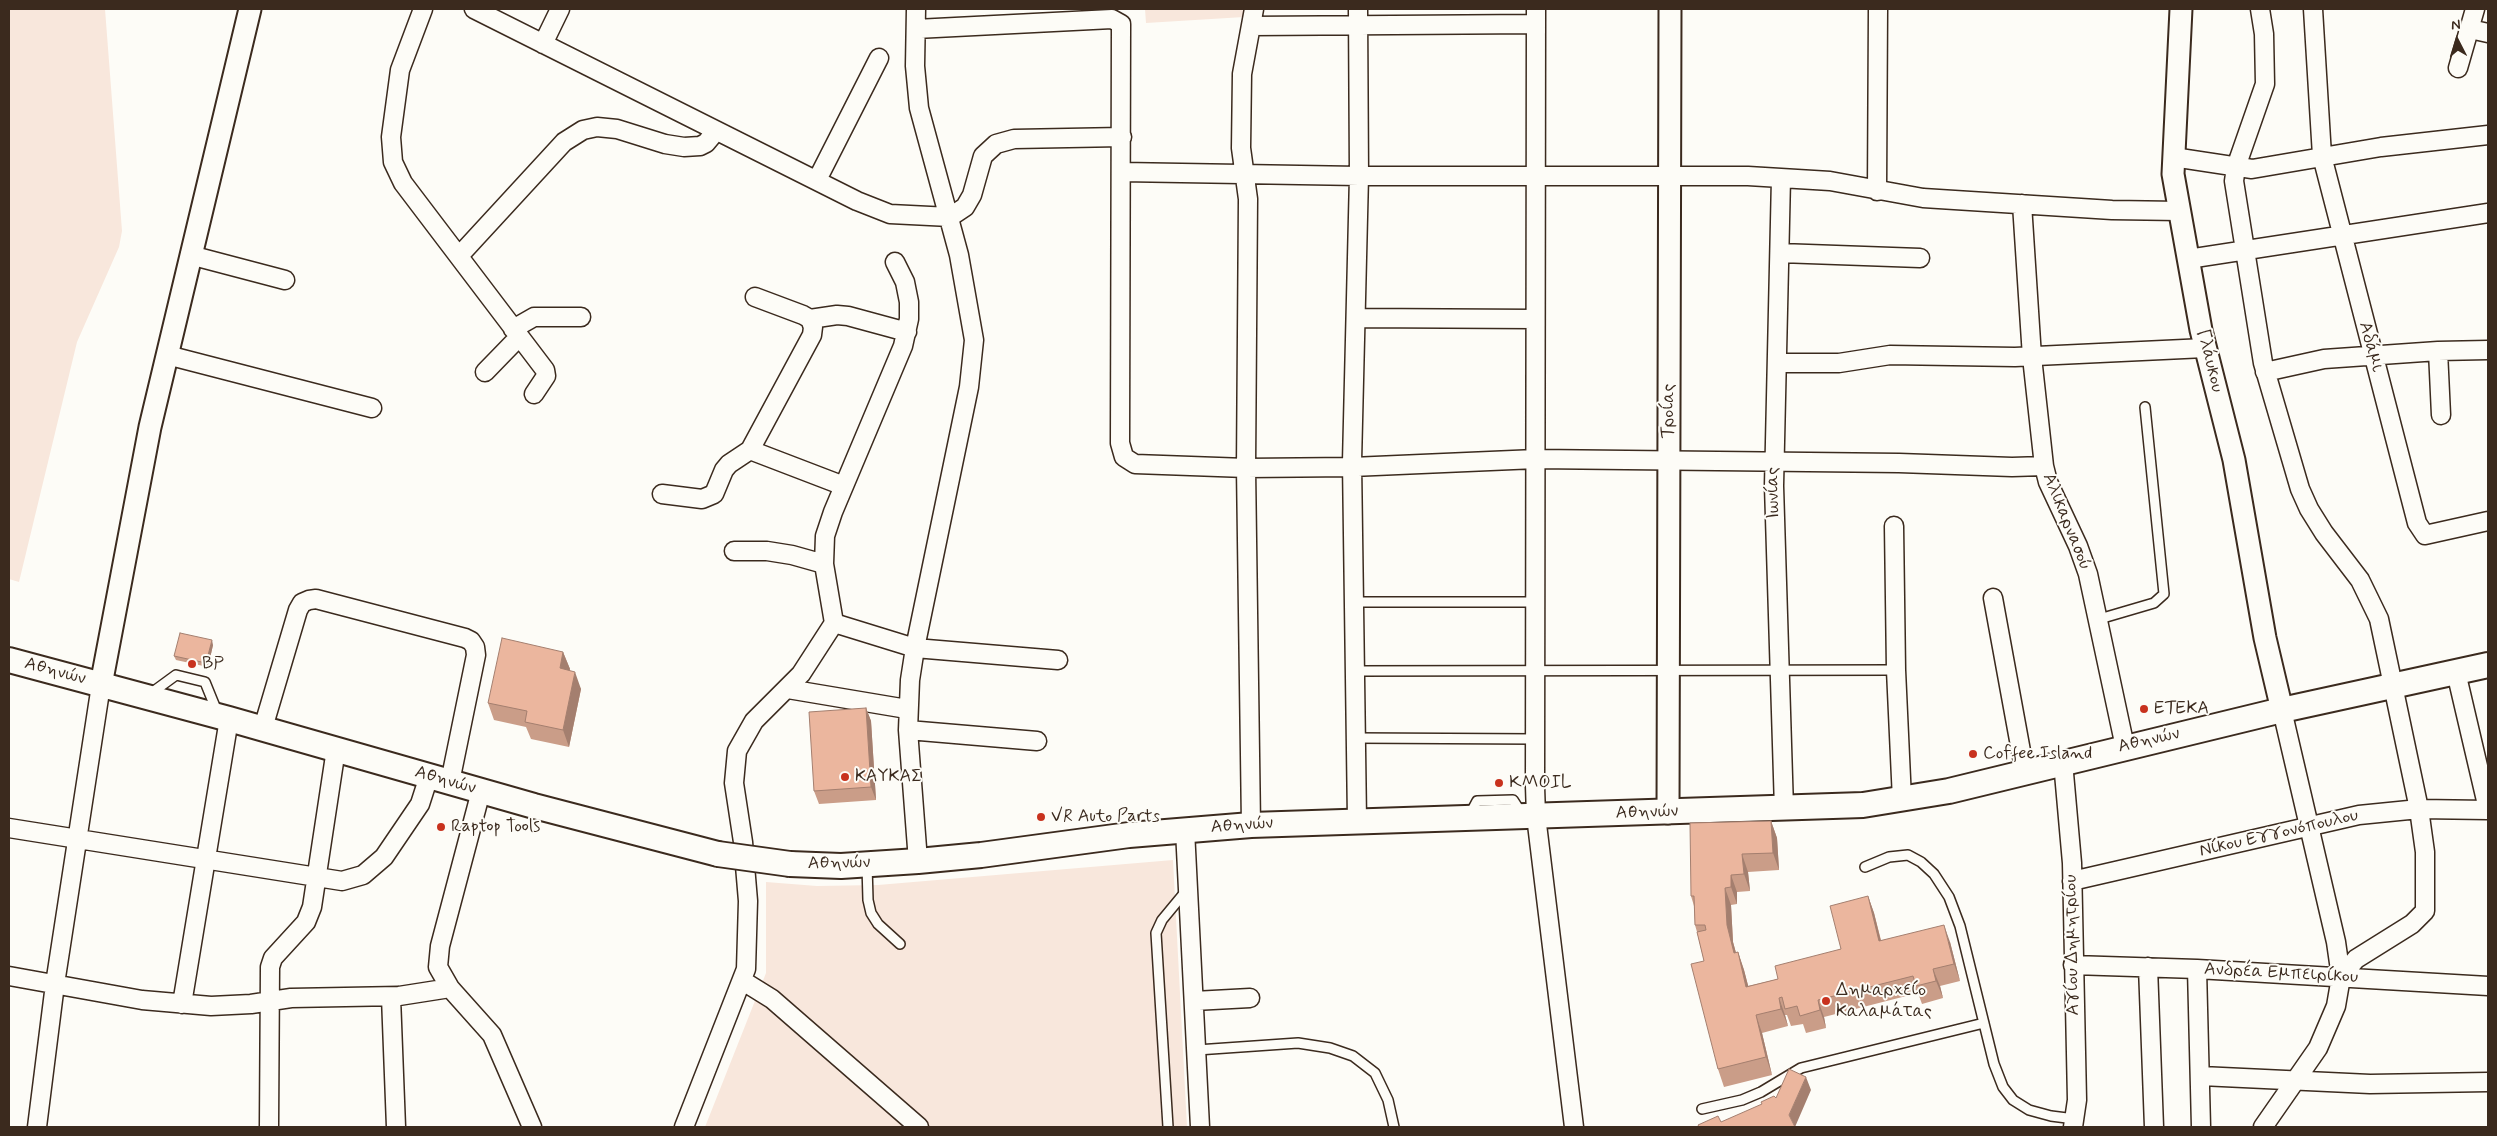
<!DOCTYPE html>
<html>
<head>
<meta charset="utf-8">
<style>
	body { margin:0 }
	#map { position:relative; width:2497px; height:1136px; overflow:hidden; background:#fdfcf7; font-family:Mynerve,sans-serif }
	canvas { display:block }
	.frame { position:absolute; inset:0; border:10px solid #3b2a1e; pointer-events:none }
	.north { position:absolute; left:2432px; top:15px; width:50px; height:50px; -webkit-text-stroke:4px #fdfcf7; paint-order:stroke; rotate:355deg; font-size:14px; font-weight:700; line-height:20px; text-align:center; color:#3b2a1e }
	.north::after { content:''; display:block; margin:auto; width:18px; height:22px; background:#3b2a1e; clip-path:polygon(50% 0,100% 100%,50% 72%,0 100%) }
</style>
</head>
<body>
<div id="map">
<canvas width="2497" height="1136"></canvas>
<div class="frame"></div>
<div class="north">N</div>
</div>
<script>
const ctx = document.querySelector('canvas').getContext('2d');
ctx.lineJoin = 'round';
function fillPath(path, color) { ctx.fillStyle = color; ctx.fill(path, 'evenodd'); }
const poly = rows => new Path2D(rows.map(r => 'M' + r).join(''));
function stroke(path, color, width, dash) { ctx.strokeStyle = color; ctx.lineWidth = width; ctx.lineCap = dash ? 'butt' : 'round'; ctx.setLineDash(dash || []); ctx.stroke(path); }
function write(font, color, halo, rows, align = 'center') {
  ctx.font = font + ' Mynerve,sans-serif'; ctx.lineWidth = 4; ctx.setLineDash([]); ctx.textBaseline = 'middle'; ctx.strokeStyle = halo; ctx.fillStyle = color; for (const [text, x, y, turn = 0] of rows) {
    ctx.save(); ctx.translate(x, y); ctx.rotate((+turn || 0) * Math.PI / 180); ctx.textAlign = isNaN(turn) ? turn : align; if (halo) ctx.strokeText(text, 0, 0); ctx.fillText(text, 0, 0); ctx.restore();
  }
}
const built = poly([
	[9,9,105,9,122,231,119,247,77,342,19,582,9,579],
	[1145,9,1244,9,1244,17,1146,23],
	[1173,860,1187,1127,705,1127,766,973,766,882,817,886,878,885]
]);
const service = poly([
	[1354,602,1535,602],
	[2096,620,2154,603,2164,594,2145,407],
	[1355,671,1896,670],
	[150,694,176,675,205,682,218,714],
	[1356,738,1535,739],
	[1469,816,1477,801,1513,800,1522,814],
	[867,865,868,900,871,913,878,924,900,944],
	[1865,867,1889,857,1908,855,1921,862,1934,874,1949,897,1960,926,1994,1064,2003,1087,2013,1100,2029,1110,2051,1116,2075,1119],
	[1197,1050,1298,1043,1330,1048,1353,1056,1375,1073,1388,1100,1394,1127],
	[1702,1109,1742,1100,1761,1092,1801,1068,1984,1023],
	[1168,1127,1156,933,1162,920,1186,891]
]);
const minor = poly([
	[423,9,400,70,391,137,393,162,403,183,545,370,546,376,534,394],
	[474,9,857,201,890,214,950,217,965,207,972,195,983,156,996,144,1014,139,1122,137],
	[916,9,915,66,919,108,959,255,974,340,969,387,915,648,910,680,908,730,918,861],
	[1536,9,1535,786,1536,816,1574,1127],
	[2260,9,2264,34,2265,84,2236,167,2234,181,2263,363,2300,489,2309,509,2324,533,2360,580,2379,619,2419,809,2425,852,2425,911,2412,924,2356,959,2341,977],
	[2313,9,2322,156,2417,523,2425,535,2488,521],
	[1251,26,1536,24],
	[916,29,1112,19,1121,24,1120,443,1124,457,1135,464,1246,468,1352,467,1536,459,1899,463,2012,467,2044,466],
	[2470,29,2488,33],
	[543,44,560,9],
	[2458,68,2475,9],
	[2173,157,2252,169,2381,147,2488,135],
	[1122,172,1359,176,1748,176,1830,181,1923,198,2112,210,2180,211],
	[1781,178,1774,486,1784,809],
	[817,180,879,58],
	[1877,191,1878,9],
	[2022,204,2032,357,2044,466,2048,482,2078,546,2088,574,2125,747],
	[1780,253,1920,258],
	[190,255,285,280],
	[459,256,564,142,583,130,597,127,617,129,665,144,684,147,700,146,706,143,716,131],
	[2188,259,2488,213],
	[1356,318,1535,319],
	[810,319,837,315,848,316,907,332],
	[513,329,534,317,581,317],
	[2438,351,2441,415],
	[167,355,372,408],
	[1777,363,1839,363,1890,355,2015,357,2205,348],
	[485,372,519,337],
	[2265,372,2324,359,2438,351,2488,350],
	[750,450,844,486],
	[662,494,702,499,714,494,724,470,729,464,750,450,812,335,813,327,810,319,803,315,755,297],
	[1894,526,1896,670,1902,800],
	[734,551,767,551,792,555,824,564],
	[1993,598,2025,773],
	[834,623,915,648,1058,660],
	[2456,672,2488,809],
	[788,689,907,709],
	[263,728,298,610,302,603,309,600,316,599,465,638,471,641,475,647,476,655,450,782],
	[908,730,1037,741],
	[2063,762,2072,863,2077,1100,2073,1127],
	[481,791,440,946,438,967,450,988,492,1035,532,1127],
	[1357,820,1352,462,1359,176,1358,9],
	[1251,825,1246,468,1248,199,1241,148,1242,74,1254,9],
	[9,828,342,881,363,875,384,857,420,804,429,776],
	[1185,830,1200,1127],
	[2072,881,2359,815,2419,809,2488,810],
	[2073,965,2197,969,2488,986],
	[2148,967,2154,1127],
	[2197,969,2201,1127],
	[9,976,142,1000,211,1006,251,1004,291,998,399,996,450,988],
	[743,981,772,999,919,1127],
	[391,997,396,1127],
	[1194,1001,1250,998],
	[182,1004,229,719],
	[2201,1076,2370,1084,2488,1082],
	[37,1127,55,984,101,685],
	[269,1127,270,967,273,958,306,922,312,907,336,749],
	[684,1127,746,969,748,901,743,842,734,783,737,751,754,721,801,674,834,623,824,564,825,536,833,512,903,346,909,319,909,302,905,282,895,262],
	[2263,1127,2318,1048,2336,1006,2341,977,2336,942,2282,710]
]);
const tertiary = poly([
	[2181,9,2173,174,2201,330,2234,460,2265,638,2282,710],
	[101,685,150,427,250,9],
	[1668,813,1670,9]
]);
const secondary = poly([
	[9,660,229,719,534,806,718,854],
	[790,864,841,866,918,861,981,855,1129,835,1251,825,1863,805,1949,791,2282,710,2488,665]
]);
const secondaryBridge = poly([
	[718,854,790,864]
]);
const wall = poly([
	[213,645,208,667,176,660,174,656],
	[563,652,570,669,569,670,581,689,569,747,531,739,526,727,494,720,488,703],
	[866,708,871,721,876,800,819,804,814,791],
	[1771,821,1777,838,1779,870,1748,872,1750,891,1737,892,1737,904,1731,905,1733,942,1736,953,1738,952,1744,970,1748,986,1778,979,1841,949,1868,896,1874,913,1881,940,1950,942,1960,981,1940,986,1943,998,1922,1004,1918,993,1824,1017,1826,1028,1806,1033,1803,1024,1791,1026,1787,1015,1785,1015,1788,1026,1762,1033,1772,1075,1724,1087,1718,1069,1704,961,1697,932,1695,925,1694,906,1691,896]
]);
const shadedWall = poly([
	[212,640,213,645,208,667,206,663],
	[563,652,570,669,566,686,560,668],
	[575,672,581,689,569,747,563,730],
	[866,708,871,721,876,800,871,787],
	[1771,821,1777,838,1779,870,1773,853],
	[1742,854,1748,872,1750,891,1744,874],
	[1731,875,1737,892,1737,904,1731,887],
	[1725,888,1731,905,1733,942,1741,971,1734,953,1727,925],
	[1868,896,1874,913,1885,958,1879,941],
	[1944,925,1950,942,1960,981,1954,964],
	[1738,952,1744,970,1753,1004,1746,987],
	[1933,969,1940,986,1943,998,1936,981],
	[1779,998,1785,1015,1788,1026,1781,1009],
	[1818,1000,1824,1017,1826,1028,1820,1010],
	[1756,1015,1762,1033,1772,1075,1766,1057],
	[1806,1077,1811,1090,1795,1127,1789,1115]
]);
const building = poly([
	[180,633,212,640,206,663,174,656,180,633],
	[502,638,563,652,560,668,575,672,563,730,525,722,527,711,488,703,502,638],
	[866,708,871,787,814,791,809,712,866,708],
	[1771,821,1773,853,1742,854,1744,874,1731,875,1731,887,1725,888,1727,925,1734,953,1738,952,1746,987,1778,979,1775,966,1841,949,1830,906,1868,896,1879,941,1944,925,1954,964,1933,969,1936,981,1916,986,1913,976,1818,1000,1820,1010,1800,1016,1797,1006,1785,1009,1782,997,1779,998,1781,1009,1756,1015,1766,1057,1718,1069,1691,964,1704,961,1697,932,1706,930,1705,925,1695,925,1694,896,1691,896,1690,823,1771,821],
	[1789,1069,1806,1077,1789,1115,1795,1127,1699,1127,1698,1125,1718,1116,1721,1122,1762,1104,1761,1102,1774,1096,1776,1098,1789,1069]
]);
const markers = [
	[192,664,5,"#c8321e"],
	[2144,709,5,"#c8321e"],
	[1973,754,5,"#c8321e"],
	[845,777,5,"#c8321e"],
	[1499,783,5,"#c8321e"],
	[1041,817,5,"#c8321e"],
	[441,827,5,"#c8321e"],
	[1826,1001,5,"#c8321e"]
];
const streetNames = [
	["Αδάμι",2370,347,75],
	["Γλάυκου",2209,361,76],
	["Τροίας",1669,411,-90],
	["Ιωνίας",1774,493,-91],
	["Αλικαρνασού",2066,522,68],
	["Αθηνών",55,672,15],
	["Αθηνών",2149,741,-13],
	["Αθηνών",445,781,16],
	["Αθηνών",1647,813,-2],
	["Αθηνών",1242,826,-4],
	["Νίκου Εγγονόπουλου",2279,834,-13],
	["Αθηνών",839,864,-1],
	["Αγίου Δημητρίου",2073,945,-91],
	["Ανδρέα Εμπειρίκου",2281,974,3]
];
const poiNames = [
	["BP",202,664],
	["ΕΤΕΚΑ",2154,709],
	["Coffee Island",1983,754],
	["ΚΑΥΚΑΣ",855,777],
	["KMOIL",1509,783],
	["VR Auto Parts",1051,817],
	["Raptop Tools",451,827],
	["Δημαρχείο",1836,991],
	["Καλαμάτας",1836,1012]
];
fillPath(built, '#f8e7dc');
stroke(service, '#3b2a1e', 12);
stroke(minor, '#3b2a1e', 21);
stroke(tertiary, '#3b2a1e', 25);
stroke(secondary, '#3b2a1e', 28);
stroke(service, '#fdfcf7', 9);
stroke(minor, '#fdfcf7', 18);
stroke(tertiary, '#fdfcf7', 21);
stroke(secondary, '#fdfcf7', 24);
stroke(secondaryBridge, '#3b2a1e', 28, []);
stroke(secondaryBridge, '#fdfcf7', 24);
fillPath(wall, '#ca9d88');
fillPath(shadedWall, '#a47f6f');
fillPath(building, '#ebb69e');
stroke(building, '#a47f6f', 1);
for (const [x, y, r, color] of markers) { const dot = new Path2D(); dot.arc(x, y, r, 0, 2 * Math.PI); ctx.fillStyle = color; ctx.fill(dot); stroke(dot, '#fdfcf7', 2); }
write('18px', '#3b2a1e', '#fdfcf7', streetNames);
write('18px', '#3b2a1e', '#fdfcf7', poiNames, 'left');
</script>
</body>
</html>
